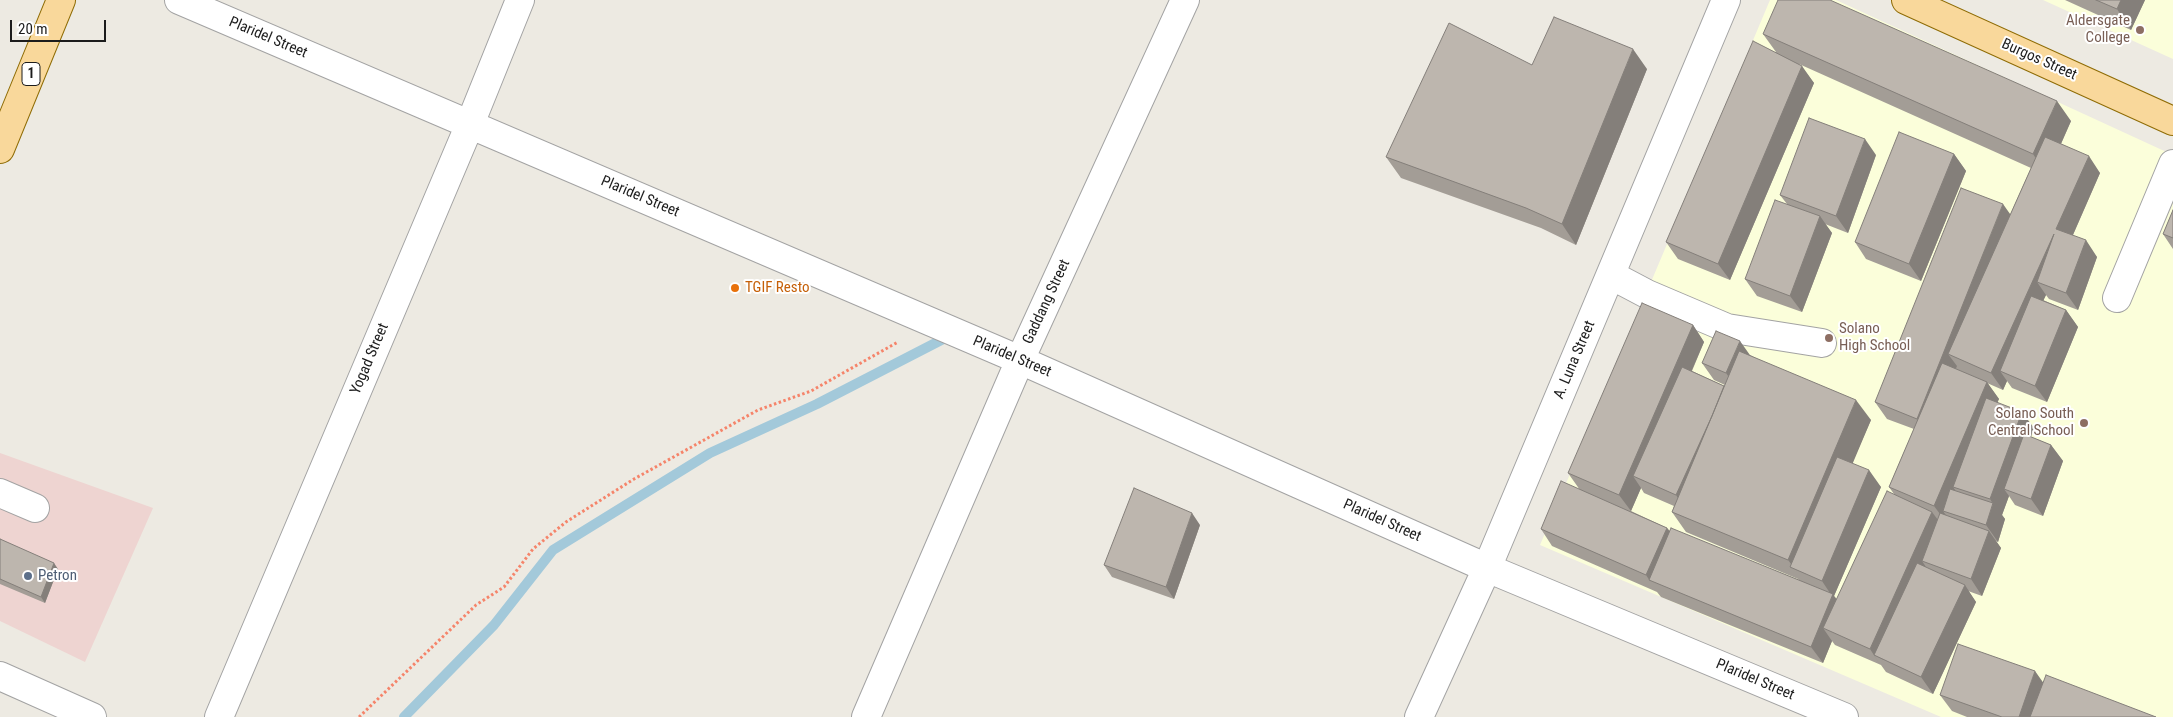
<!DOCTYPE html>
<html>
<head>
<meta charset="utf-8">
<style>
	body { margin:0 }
	#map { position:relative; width:2173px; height:717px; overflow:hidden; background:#edeae2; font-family:"Roboto Condensed",sans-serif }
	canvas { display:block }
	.scale { position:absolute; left:10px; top:20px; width:96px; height:22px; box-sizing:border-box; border:2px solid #1c1c1c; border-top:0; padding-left:6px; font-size:15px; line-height:18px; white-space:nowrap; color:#1c1c1c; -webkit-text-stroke:4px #fff; paint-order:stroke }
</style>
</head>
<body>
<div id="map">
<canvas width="2173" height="717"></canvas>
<div class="scale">20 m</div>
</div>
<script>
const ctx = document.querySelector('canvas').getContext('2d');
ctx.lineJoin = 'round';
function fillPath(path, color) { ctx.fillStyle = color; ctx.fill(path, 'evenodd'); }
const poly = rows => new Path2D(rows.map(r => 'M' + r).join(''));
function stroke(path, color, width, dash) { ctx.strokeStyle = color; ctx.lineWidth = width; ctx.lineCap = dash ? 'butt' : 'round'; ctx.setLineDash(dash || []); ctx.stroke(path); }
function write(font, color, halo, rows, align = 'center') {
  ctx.font = font + ' "Roboto Condensed",sans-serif'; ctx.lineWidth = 4; ctx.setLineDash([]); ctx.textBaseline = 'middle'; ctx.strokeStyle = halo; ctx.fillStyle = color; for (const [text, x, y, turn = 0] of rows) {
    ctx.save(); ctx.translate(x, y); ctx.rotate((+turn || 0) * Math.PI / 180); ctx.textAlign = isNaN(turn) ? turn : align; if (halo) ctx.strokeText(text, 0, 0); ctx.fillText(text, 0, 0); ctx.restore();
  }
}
const commercial = poly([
	[0,453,153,508,85,662,0,621]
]);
const education = poly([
	[1770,0,1836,0,2173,155,2173,717,1941,717,1540,545],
	[2043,0,2173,0,2173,59]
]);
const stream = poly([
	[404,717,494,625,553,550,710,453,817,404,951,335]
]);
const path = poly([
	[359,717,476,605,504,587,533,549,566,522,634,479,758,410,811,391,898,342]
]);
const minor = poly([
	[179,0,1020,360,1487,568,1844,717],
	[1611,275,1647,294,1727,328,1822,343],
	[2117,298,2173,164],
	[0,493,35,508],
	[0,676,92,717],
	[219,717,470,124,520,0],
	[866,717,1020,360,1185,0],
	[1419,717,1487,568,1726,0]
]);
const major = poly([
	[1906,0,2173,121],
	[0,149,61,0]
]);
const wall = poly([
	[2065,0,2145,0,2131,30],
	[1763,34,2071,121,2061,144,2100,173,2073,235,2097,257,2078,310,2049,299,2046,295,2043,300,2066,310,2078,327,2047,402,2012,388,2007,381,2003,390,1987,383,1999,399,1997,402,2034,428,2031,437,2051,445,2063,461,2043,516,2015,505,2009,496,2002,515,2005,519,1998,542,1996,541,2001,548,1982,596,1968,591,1976,602,1933,694,1886,672,1881,665,1835,645,1832,641,1823,663,1661,597,1657,592,1552,546,1541,529,1580,490,1568,473,1693,325,1704,342,1692,371,1724,386,1725,385,1714,380,1702,363,1750,355,1871,420,1852,463,1881,487,1834,596,1837,599,1894,494,1889,487,1914,429,1887,419,1875,402,2010,215,2031,168,1799,64,1814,83,1730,280,1678,259,1666,242,1776,52],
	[1641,488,1644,493,1674,506,1672,512,1686,532,1798,579,1799,580,1670,531,1667,528,1631,511],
	[1532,65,1647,69,1576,245,1541,228,1401,178,1386,157],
	[1954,154,1966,171,1921,281,1866,259,1855,242],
	[1876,155,1848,233,1825,224,1832,233,1802,312,1757,296,1745,279,1787,204,1780,195],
	[2173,210,2173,249,2163,234],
	[1200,525,1174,599,1112,577,1104,565],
	[0,539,58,569,45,603,0,584],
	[2043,682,2156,717,1967,717,1952,711,1940,695]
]);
const shadedWall = poly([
	[2121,0,2145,0,2131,30,2117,9],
	[1633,49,1647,69,1576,245,1562,224],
	[1802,66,1814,83,1730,280,1718,264],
	[2057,101,2071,121,2047,175,2033,154],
	[1865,139,1876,155,1848,233,1836,216],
	[1954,154,1966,171,1921,281,1909,264],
	[2089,156,2100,173,2068,246,2056,229],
	[2003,204,2015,221,1948,354,1957,366,1929,435,1917,419],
	[1820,216,1832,233,1802,312,1790,296],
	[2054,234,2037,282,2046,295,2009,375,2000,371,2007,381,2003,390,1991,373],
	[2086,240,2097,257,2078,310,2066,293],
	[2066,310,2078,327,2047,402,2035,386],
	[1693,325,1704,342,1644,481,1633,476,1641,488,1631,511,1619,495],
	[1740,341,1752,358,1738,390,1726,373],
	[1987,382,1999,399,1960,489,1953,487,1958,494,1943,511,1948,518,1946,522,1934,506],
	[1725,387,1687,512,1676,495],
	[1856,400,1871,420,1806,574,1795,569,1788,560],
	[2022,412,2034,428,2011,491,2004,489,2009,496,2002,515,2005,519,1998,542,1986,525,1993,504,1990,499],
	[2051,445,2063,461,2043,516,2031,499],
	[1869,470,1881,487,1834,596,1845,611,1823,628,1832,641,1823,663,1811,647,1832,596,1822,581],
	[1932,512,1944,528,1922,561,1926,567,1884,660,1874,655,1881,666,1870,649],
	[1192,513,1200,525,1174,599,1166,587],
	[1667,528,1679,544,1650,581,1646,575],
	[1989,531,2001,548,1982,596,1971,579],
	[54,563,58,569,45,603,41,597],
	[1965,585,1976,602,1933,694,1921,677],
	[2035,671,2047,688,2037,717,2019,717]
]);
const building = poly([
	[1778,0,1830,0,2057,101,2033,154,1763,34,1778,0],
	[2096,0,2121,0,2117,9,2096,0],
	[1554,17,1633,49,1562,224,1526,208,1386,157,1449,23,1532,65,1554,17],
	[1753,41,1802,66,1718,264,1666,242,1753,41],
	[1809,118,1865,139,1836,216,1780,195,1809,118],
	[1899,132,1954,154,1909,264,1855,242,1899,132],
	[2045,137,2089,156,2056,229,2086,240,2066,293,2037,282,2054,234,1991,373,1948,354,2045,137],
	[1961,188,2003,204,1917,419,1875,402,1961,188],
	[1775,200,1820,216,1790,296,1745,279,1775,200],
	[2173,210,2173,238,2163,234,2173,210],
	[2031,296,2066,310,2035,386,2000,371,2031,296],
	[1642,303,1693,325,1619,495,1568,473,1642,303],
	[1716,331,1740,341,1726,373,1702,363,1716,331],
	[1739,351,1856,400,1788,560,1672,512,1739,351],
	[1942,363,1987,382,1934,506,1889,487,1942,363],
	[1682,367,1724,386,1712,416,1676,495,1633,476,1682,367],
	[1986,398,2022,412,1990,499,1953,487,1986,398],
	[2024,434,2051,445,2031,499,2004,489,2024,434],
	[1837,457,1869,470,1822,581,1790,567,1837,457],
	[1561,481,1667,528,1646,575,1541,529,1561,481],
	[1134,488,1192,513,1166,587,1104,565,1134,488],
	[1950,489,1993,503,1986,525,1943,511,1950,489],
	[1887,491,1932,512,1870,649,1823,628,1887,491],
	[1940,513,1989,531,1971,579,1922,561,1940,513],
	[1671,528,1833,594,1811,647,1649,580,1671,528],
	[0,539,54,563,41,597,0,579,0,539],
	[1917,563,1965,585,1921,677,1874,655,1917,563],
	[1958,644,2035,671,2019,717,2002,717,1940,695,1958,644],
	[2046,675,2156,717,2030,717,2046,675]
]);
const markers = [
	[2140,30,5,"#8d6e63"],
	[735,288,5,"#e8710a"],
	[1829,338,5,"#8d6e63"],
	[2084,423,5,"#8d6e63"],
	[28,576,5,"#5c6f8a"]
];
const shields = [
	[31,74,18]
];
const shieldNames = [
	["1",31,74]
];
const educationNames = [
	["Aldersgate",2130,21],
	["College",2130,38],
	["Solano",1839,329,"left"],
	["High School",1839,346,"left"],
	["Solano South",2074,414],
	["Central School",2074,431]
];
const streetNames = [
	["Plaridel Street",268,38,23],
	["Burgos Street",2039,60,24],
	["Plaridel Street",640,197,23],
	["Gaddang Street",1047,302,-65],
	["Plaridel Street",1012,357,23],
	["Yogad Street",370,359,-67],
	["A. Luna Street",1575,360,-67],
	["Plaridel Street",1382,521,24],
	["Plaridel Street",1755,680,23]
];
const foodNames = [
	["TGIF Resto",745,288]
];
const serviceNames = [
	["Petron",38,576]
];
fillPath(commercial, '#eed4d1');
fillPath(education, '#fbfeda');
stroke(stream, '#a3c9da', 10);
stroke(minor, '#a3a3a3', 30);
stroke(major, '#8f6c05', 30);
stroke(path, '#f5846a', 3, [2.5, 2.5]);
stroke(minor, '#fff', 28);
stroke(major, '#f9d89b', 28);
fillPath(wall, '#a39d96');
fillPath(shadedWall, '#847f7a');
fillPath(building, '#bdb6ae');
stroke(building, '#847f7a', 1);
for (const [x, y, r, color] of markers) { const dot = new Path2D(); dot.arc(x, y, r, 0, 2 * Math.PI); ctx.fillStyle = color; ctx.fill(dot); stroke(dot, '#fff', 2); }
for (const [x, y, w] of shields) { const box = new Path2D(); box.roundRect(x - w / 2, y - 11.5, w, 23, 4); ctx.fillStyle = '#fff'; ctx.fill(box); stroke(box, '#1c1c1c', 1); }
write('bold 14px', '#1c1c1c', null, shieldNames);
write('15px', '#785e54', '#fff', educationNames, 'right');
write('15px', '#1c1c1c', '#fff', streetNames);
write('15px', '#c56008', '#fff', foodNames, 'left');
write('15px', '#4e5e75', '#fff', serviceNames, 'left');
</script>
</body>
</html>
